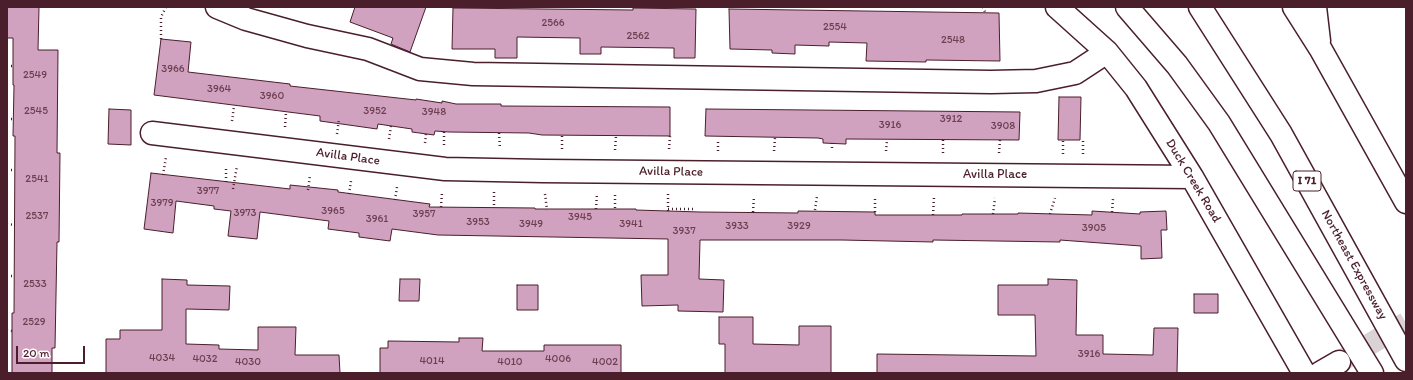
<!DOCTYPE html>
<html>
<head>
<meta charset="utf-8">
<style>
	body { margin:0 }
	#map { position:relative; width:1413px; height:380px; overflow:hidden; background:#fff; font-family:Itim,sans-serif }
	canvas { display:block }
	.frame { position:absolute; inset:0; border:8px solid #4a1f2b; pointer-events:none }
	.scale { position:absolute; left:16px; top:346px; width:69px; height:18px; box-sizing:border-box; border:2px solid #4a1f2b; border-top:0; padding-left:5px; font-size:12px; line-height:14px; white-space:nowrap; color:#4a1f2b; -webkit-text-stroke:3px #fff; paint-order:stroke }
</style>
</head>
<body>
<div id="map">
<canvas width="1413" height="380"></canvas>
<div class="frame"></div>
<div class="scale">20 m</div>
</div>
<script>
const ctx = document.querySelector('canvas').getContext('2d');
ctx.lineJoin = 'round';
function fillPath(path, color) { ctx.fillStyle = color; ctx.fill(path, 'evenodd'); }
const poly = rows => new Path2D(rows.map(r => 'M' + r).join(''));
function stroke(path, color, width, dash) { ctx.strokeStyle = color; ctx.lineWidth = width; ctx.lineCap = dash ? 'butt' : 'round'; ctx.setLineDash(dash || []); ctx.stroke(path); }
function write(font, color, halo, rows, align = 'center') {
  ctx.font = font + ' Itim,sans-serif'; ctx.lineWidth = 3; ctx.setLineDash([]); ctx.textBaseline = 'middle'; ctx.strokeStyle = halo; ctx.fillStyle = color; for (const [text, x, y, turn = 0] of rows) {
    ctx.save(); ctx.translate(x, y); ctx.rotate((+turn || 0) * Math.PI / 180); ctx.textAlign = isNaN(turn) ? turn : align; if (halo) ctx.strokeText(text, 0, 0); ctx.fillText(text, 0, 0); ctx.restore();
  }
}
const building = poly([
	[7,7,39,7,38,50,58,50,57,153,60,153,59,242,57,242,55,348,52,348,52,373,12,373,12,313,14,313,15,136,13,136,14,85,13,85,13,38,7,38,7,7],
	[355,7,426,7,410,52,391,44,393,38,350,22,355,7],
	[453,8,633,10,633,8,696,9,695,58,674,58,674,48,601,47,601,54,580,54,580,38,517,37,517,58,495,58,495,49,452,49,453,8],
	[729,9,999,13,1000,61,926,60,926,62,866,61,867,43,829,42,829,46,795,45,795,54,772,53,772,50,730,49,729,9],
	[161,39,191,42,188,72,290,84,290,86,416,100,416,99,442,103,442,101,456,104,501,104,501,106,670,107,670,136,542,135,529,133,449,132,435,131,434,135,412,132,412,129,378,124,377,129,356,126,320,121,320,116,154,95,161,39],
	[1059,97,1081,97,1080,140,1058,140,1059,97],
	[109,109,131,110,131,145,108,144,109,109],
	[706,109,1020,112,1019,140,846,139,846,144,823,143,823,139,818,138,705,136,706,109],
	[151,173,290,189,290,185,338,190,338,192,430,204,429,207,535,208,535,209,636,209,636,210,700,212,798,213,798,211,875,212,875,215,962,215,962,214,1018,214,1018,213,1092,215,1092,211,1140,214,1140,212,1166,211,1167,230,1161,230,1162,258,1141,259,1141,246,1060,240,1060,242,933,240,933,242,842,240,700,240,699,279,724,280,723,312,678,311,678,305,642,306,641,275,668,275,668,239,438,235,392,229,390,241,359,237,359,233,328,229,329,221,260,212,257,239,228,236,231,211,214,209,214,206,176,201,173,233,144,229,151,173],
	[162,279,187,280,187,285,230,286,229,310,186,309,186,344,219,345,219,349,258,350,258,327,296,327,295,355,339,355,340,373,106,373,106,339,120,339,120,330,162,330,162,279],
	[400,279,420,279,419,301,399,301,400,279],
	[1048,279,1077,280,1076,335,1103,335,1103,354,1153,355,1154,328,1178,328,1177,373,877,373,877,354,1036,356,1035,315,998,315,998,285,1048,285,1048,279],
	[517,285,538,285,538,310,517,310,517,285],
	[1194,294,1218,294,1218,313,1194,313,1194,294],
	[719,317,753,317,753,344,799,345,799,326,831,326,831,373,725,373,725,344,719,344,719,317],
	[459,338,483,338,482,351,544,351,544,345,621,345,621,373,380,373,380,348,388,348,388,341,459,342,459,338]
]);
const minorTunnel = poly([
	[1339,362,1406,323]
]);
const path = poly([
	[983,7,985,12],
	[161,39,161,17,166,7],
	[7,66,13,66],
	[7,119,14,119],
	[232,121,234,106],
	[285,127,286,112],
	[444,132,444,147],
	[499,133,500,149],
	[337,134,339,119],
	[389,139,391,126],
	[1083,141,1083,154],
	[425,143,426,134],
	[832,143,832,151],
	[562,149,562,135],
	[669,149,670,136],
	[615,150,616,136],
	[718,151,718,139],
	[774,151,775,138],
	[886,151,887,140],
	[943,153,943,139],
	[999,153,1000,140],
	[1063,154,1063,140],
	[7,170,15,170],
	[163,175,166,157],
	[226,182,226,166],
	[233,189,237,166],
	[308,190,310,175],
	[494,192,494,208],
	[349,194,351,181],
	[545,194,547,210],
	[615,195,615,210],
	[395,200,397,187],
	[441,207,442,192],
	[596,209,597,193],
	[668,209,694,209],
	[815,210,817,196],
	[668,211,668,194],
	[753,212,754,196],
	[875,212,875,197],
	[1112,212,1113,199],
	[993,214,995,198],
	[1050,214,1055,198],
	[933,215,934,197],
	[7,224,15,225],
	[7,276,14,276],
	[7,330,12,331]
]);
const minor = poly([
	[217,7,246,19,307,36,368,49,420,69,473,74,991,82,1036,81,1075,73,1107,52],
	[1057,7,1107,52,1136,88,1192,177,1304,373],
	[152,133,445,169,543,171,1192,177],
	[1320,373,1339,362]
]);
const highway = poly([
	[1127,7,1177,65,1219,123,1372,373],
	[1200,7,1281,134,1406,360],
	[1294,7,1320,48,1406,202],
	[1315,7,1319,41]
]);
const numberNames = [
	["2566",553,23],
	["2554",835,27],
	["2562",638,36],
	["2548",953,40],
	["3966",173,69],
	["2549",35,75],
	["3964",219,89],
	["3960",272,96],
	["2545",36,111],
	["3952",375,111],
	["3948",434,112],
	["3912",951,119],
	["3916",890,125],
	["3908",1003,126],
	["2541",37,179],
	["3977",208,191],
	["3979",162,203],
	["3965",333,211],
	["3973",245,213],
	["3957",424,214],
	["2537",37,216],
	["3945",580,217],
	["3961",377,219],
	["3953",478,222],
	["3949",531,224],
	["3941",631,224],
	["3933",737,226],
	["3929",799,226],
	["3905",1094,228],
	["3937",684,231],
	["2533",35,284],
	["2529",34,322],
	["3916",1089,354],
	["4034",162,358],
	["4032",205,359],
	["4006",558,359],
	["4014",432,361],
	["4030",248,362],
	["4010",510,362],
	["4002",605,362]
];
const shields = [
	[1307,181,28]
];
const shieldNames = [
	["I 71",1307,181]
];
const streetNames = [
	["Avilla Place",348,157,8],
	["Avilla Place",671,172,1],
	["Avilla Place",995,175],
	["Duck Creek Road",1193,181,59],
	["Northeast Expressway",1354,265,61]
];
fillPath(building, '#d1a1c0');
stroke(building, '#4a1f2b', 1);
stroke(minorTunnel, '#dbd2d5', 22, [22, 11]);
stroke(minor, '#4a1f2b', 25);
stroke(highway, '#4a1f2b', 25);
stroke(path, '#4a1f2b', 2.5, [1, 3]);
stroke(minor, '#fff', 22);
stroke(highway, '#fff', 22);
write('11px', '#6c4050', null, numberNames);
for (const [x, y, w] of shields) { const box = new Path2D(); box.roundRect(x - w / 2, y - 10, w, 20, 3); ctx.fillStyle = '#fff'; ctx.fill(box); stroke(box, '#4a1f2b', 1); }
write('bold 12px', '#4a1f2b', null, shieldNames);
write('13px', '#4a1f2b', '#fff', streetNames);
</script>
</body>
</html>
